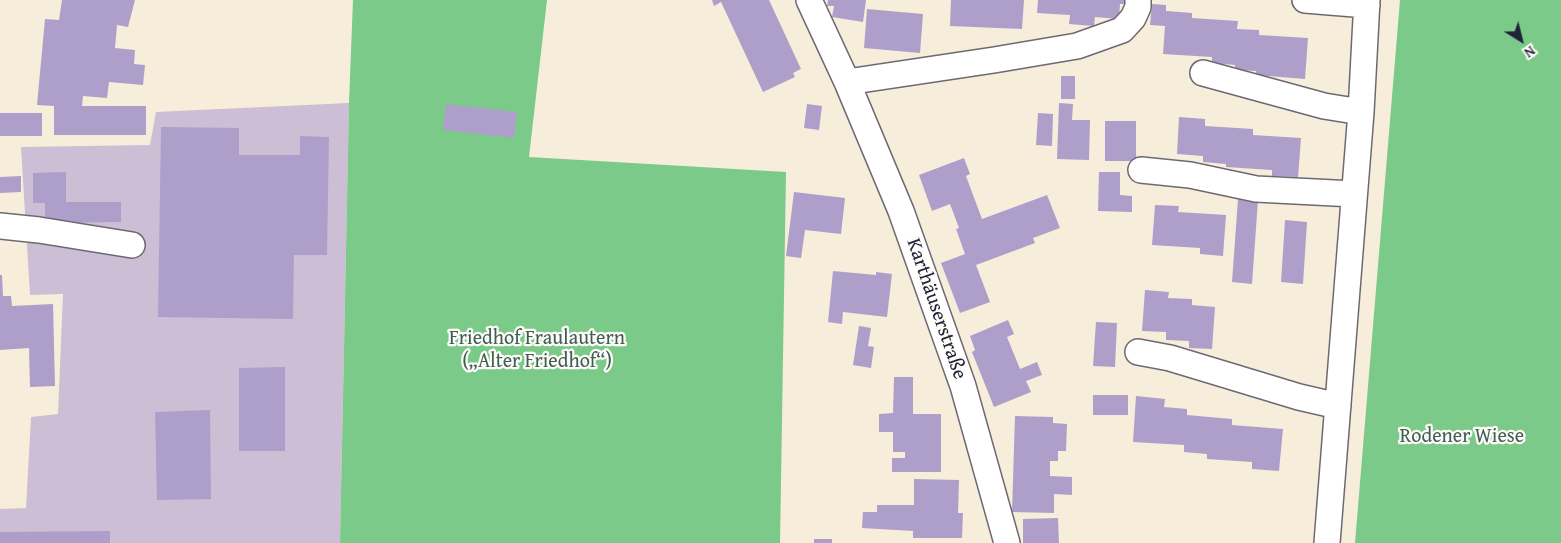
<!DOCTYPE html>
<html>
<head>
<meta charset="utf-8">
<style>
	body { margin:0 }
	#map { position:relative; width:1561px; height:543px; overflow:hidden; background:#f7eddb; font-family:"Gentium Book Plus",serif }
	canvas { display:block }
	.north { position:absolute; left:1496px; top:15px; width:50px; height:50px; -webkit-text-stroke:4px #fdfcf7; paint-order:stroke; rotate:144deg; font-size:14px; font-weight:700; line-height:20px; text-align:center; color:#22223b }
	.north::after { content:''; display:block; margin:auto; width:18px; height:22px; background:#22223b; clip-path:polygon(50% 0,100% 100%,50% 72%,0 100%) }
</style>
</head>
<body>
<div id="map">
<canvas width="1561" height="543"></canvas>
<div class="north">N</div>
</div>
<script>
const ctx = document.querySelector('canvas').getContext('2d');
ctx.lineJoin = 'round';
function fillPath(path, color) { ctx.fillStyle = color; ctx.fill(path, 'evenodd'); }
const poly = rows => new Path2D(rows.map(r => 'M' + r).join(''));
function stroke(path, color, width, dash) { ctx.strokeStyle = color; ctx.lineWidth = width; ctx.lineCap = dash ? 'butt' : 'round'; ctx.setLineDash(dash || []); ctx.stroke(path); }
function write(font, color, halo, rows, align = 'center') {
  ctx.font = font + ' "Gentium Book Plus",serif'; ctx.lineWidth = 4.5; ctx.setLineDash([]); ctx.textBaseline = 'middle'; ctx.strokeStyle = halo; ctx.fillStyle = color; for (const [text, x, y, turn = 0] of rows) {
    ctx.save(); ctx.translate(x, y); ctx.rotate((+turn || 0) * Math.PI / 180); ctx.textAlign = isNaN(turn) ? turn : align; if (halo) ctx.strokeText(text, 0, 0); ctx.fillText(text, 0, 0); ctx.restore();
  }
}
const industrial = poly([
	[349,103,340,543,0,543,0,509,26,508,31,417,58,414,63,294,30,295,21,147,150,145,156,112]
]);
const green = poly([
	[353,0,547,0,529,157,786,172,780,543,340,543,349,103],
	[1400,0,1561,0,1561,543,1355,543]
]);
const building = poly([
	[62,0,135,0,128,27,117,25,115,48,135,50,134,64,145,65,143,85,109,82,107,98,83,96,82,106,146,106,146,135,54,135,54,106,37,105,45,19,59,20],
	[712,0,769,0,801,69,793,73,795,77,763,92,721,2,714,6],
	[828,0,866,0,863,22,832,17,834,6,827,6],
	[951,0,1024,0,1022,29,950,26],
	[1038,0,1126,0,1126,4,1120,4,1119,19,1095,17,1094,26,1069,24,1070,15,1037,13],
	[1152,4,1166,5,1166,11,1192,13,1192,18,1238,21,1237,29,1259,30,1259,35,1308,38,1305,79,1256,75,1256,71,1235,70,1235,65,1212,63,1212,57,1163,54,1165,26,1150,25],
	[867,9,923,14,920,53,864,48],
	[1061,76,1075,76,1075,99,1061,99],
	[1059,103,1073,104,1072,120,1090,120,1089,160,1057,159],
	[446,104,517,112,514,138,443,130],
	[807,104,822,106,819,130,804,128],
	[0,113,42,113,42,136,0,136],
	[1038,113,1053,114,1052,146,1036,145],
	[1179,117,1205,119,1205,126,1253,129,1253,135,1301,138,1298,177,1272,176,1272,170,1226,167,1226,164,1203,162,1203,156,1177,154],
	[1105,121,1136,121,1136,161,1105,161],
	[161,127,239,128,239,155,300,155,300,136,329,137,327,255,294,255,293,319,158,317],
	[964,158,970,174,966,176,982,219,1047,195,1060,228,1033,238,1035,243,976,265,990,302,960,313,941,263,965,254,956,229,959,228,950,204,932,211,919,175],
	[66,172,66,202,121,202,121,222,45,223,45,203,33,203,33,173],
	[1099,172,1120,172,1120,195,1132,196,1132,212,1098,211],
	[21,176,21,192,0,193,0,177],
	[794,192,845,198,841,234,805,230,801,258,786,256],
	[1238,199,1258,200,1252,284,1232,282],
	[1155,205,1179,206,1178,212,1226,215,1223,256,1200,254,1200,248,1152,245],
	[1285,220,1307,222,1303,284,1281,282],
	[833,271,876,275,876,272,892,274,887,317,843,312,842,324,828,322],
	[0,275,2,275,3,296,11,296,12,306,53,304,55,386,30,387,29,348,0,350],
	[1145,290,1169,292,1168,298,1192,299,1192,305,1215,307,1212,349,1189,348,1189,341,1166,340,1166,332,1142,331],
	[1008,320,1014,334,1007,337,1020,369,1037,362,1042,375,1026,381,1031,392,994,407,972,352,975,350,970,336],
	[1096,322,1117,323,1115,367,1093,366],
	[859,326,871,328,868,346,874,347,871,368,853,365],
	[285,367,285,451,239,451,239,368],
	[894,377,913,377,913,414,941,414,941,472,892,472,892,458,905,458,905,452,893,452,893,432,879,432,879,414,893,413],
	[1093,395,1128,395,1128,415,1093,415],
	[1136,396,1165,399,1164,407,1187,409,1187,415,1232,419,1232,425,1283,429,1279,471,1252,469,1252,462,1207,459,1207,454,1184,452,1184,445,1133,442],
	[210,410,211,499,157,500,155,412],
	[1015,416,1053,417,1053,423,1067,424,1066,451,1058,451,1058,461,1050,461,1050,476,1072,477,1072,495,1054,494,1054,513,1012,512],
	[914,479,959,480,958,513,963,513,962,538,913,538,913,531,862,528,863,512,877,512,877,505,914,505],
	[1058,518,1059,543,1023,543,1023,519],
	[110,531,110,543,0,543,0,532],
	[814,539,832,539,832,543,814,543]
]);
const minor = poly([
	[809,0,847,82,901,211,963,386,1007,543],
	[1305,0,1367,5],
	[1203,73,1324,106,1361,112],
	[847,82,994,60,1077,46,1122,30,1133,18,1138,7,1138,0],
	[1141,170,1190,175,1256,189,1354,194],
	[0,226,39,230,132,245],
	[1138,352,1170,358,1299,397,1338,406],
	[1327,543,1361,112,1367,0]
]);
const streetNames = [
	["Karthäuserstraße",936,309,71]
];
const parkNames = [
	["Friedhof Fraulautern",537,339],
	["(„Alter Friedhof“)",537,362],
	["Rodener Wiese",1462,437]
];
fillPath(industrial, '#ccbed4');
fillPath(green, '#7bca8a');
fillPath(building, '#ae9fca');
stroke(minor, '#6d6973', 28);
stroke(minor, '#fff', 25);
write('20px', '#22223b', '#fdfcf7', streetNames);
write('20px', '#415d57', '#fdfcf7', parkNames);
</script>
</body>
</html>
